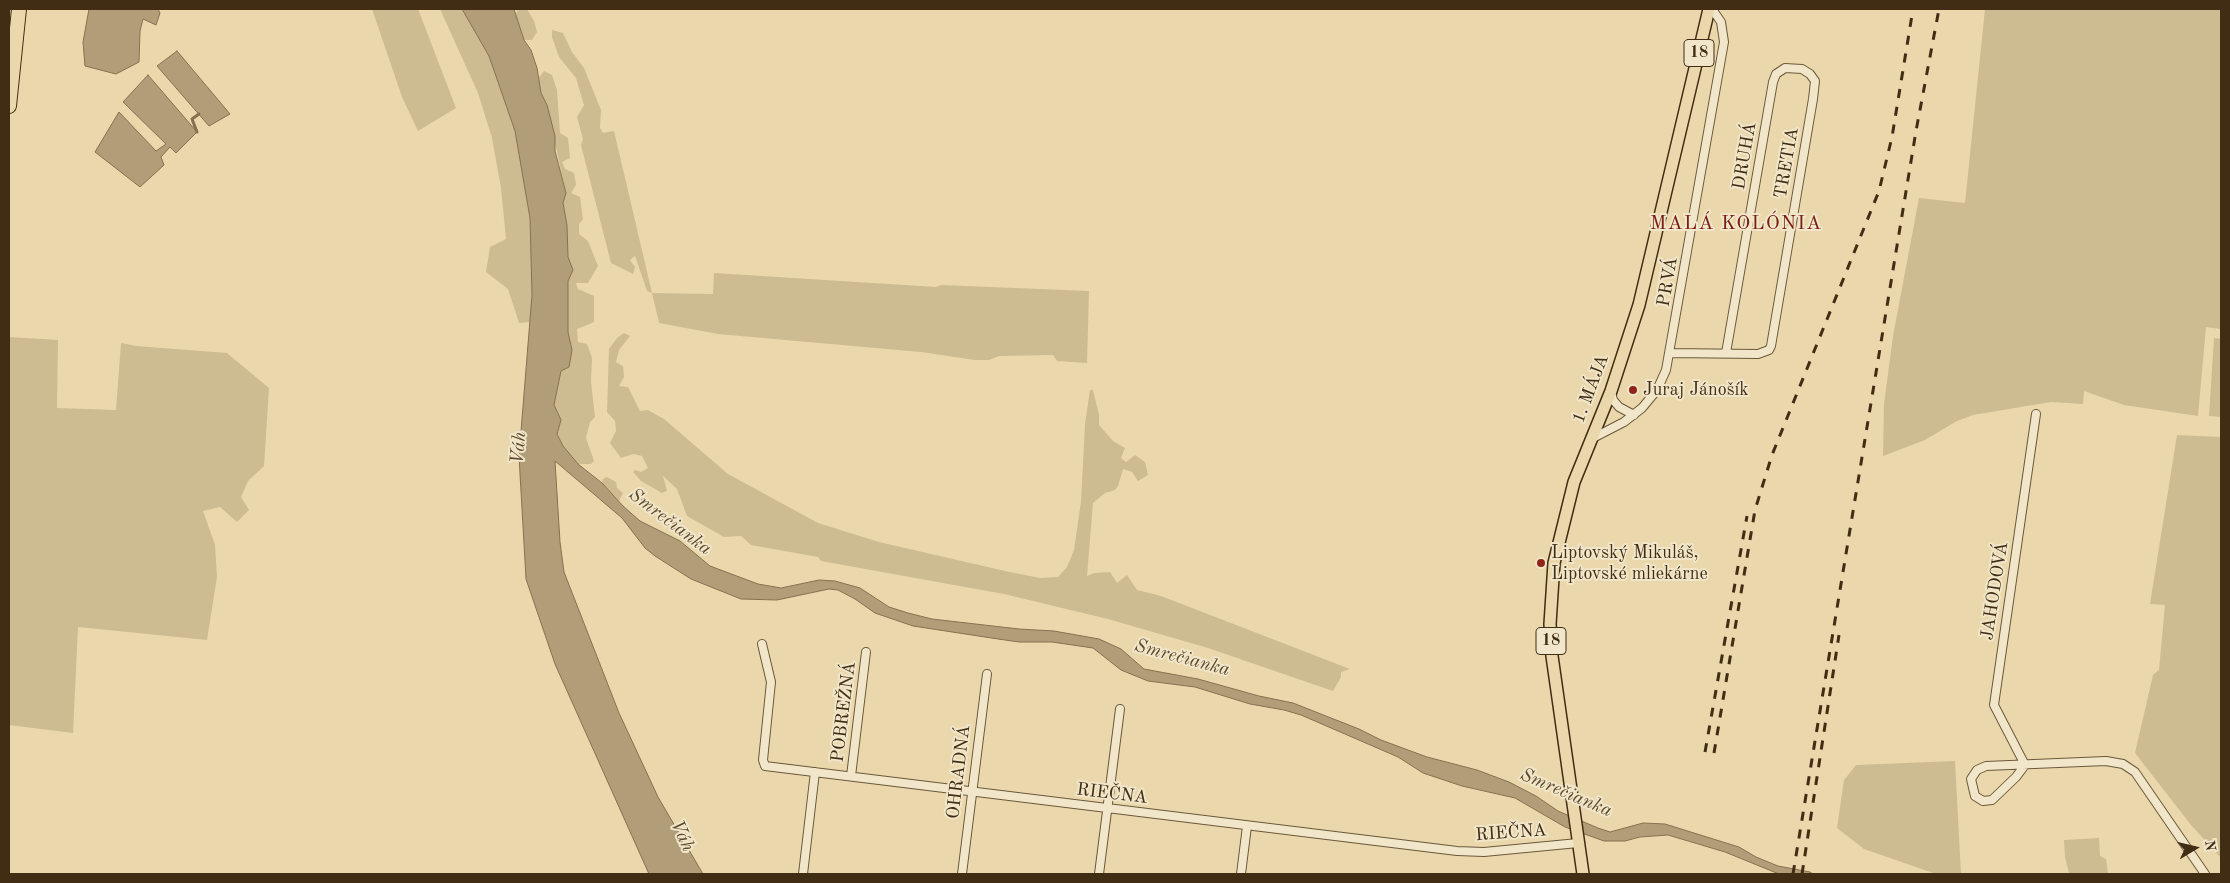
<!DOCTYPE html>
<html>
<head>
<meta charset="utf-8">
<style>
	body { margin:0 }
	#map { position:relative; width:2230px; height:883px; overflow:hidden; background:#ead8ac; font-family:"Old Standard TT",serif }
	canvas { display:block }
	.frame { position:absolute; inset:0; border:10px solid #412d14; pointer-events:none }
	.north { position:absolute; left:2170px; top:823px; width:50px; height:50px; -webkit-text-stroke:4px #f1e6c9; paint-order:stroke; rotate:81deg; font-size:14px; font-weight:700; line-height:20px; text-align:center; color:#412d14 }
	.north::after { content:''; display:block; margin:auto; width:18px; height:22px; background:#412d14; clip-path:polygon(50% 0,100% 100%,50% 72%,0 100%) }
</style>
</head>
<body>
<div id="map">
<canvas width="2230" height="883"></canvas>
<div class="frame"></div>
<div class="north">N</div>
</div>
<script>
const ctx = document.querySelector('canvas').getContext('2d');
ctx.lineJoin = 'round';
function fillPath(path, color) { ctx.fillStyle = color; ctx.fill(path, 'evenodd'); }
const poly = rows => new Path2D(rows.map(r => 'M' + r).join(''));
function stroke(path, color, width, dash) { ctx.strokeStyle = color; ctx.lineWidth = width; ctx.lineCap = dash ? 'butt' : 'round'; ctx.setLineDash(dash || []); ctx.stroke(path); }
function write(font, color, halo, rows, align = 'center') {
  ctx.font = font + ' "Old Standard TT",serif'; ctx.lineWidth = 4; ctx.setLineDash([]); ctx.textBaseline = 'middle'; ctx.strokeStyle = halo; ctx.fillStyle = color; for (const [text, x, y, turn = 0] of rows) {
    ctx.save(); ctx.translate(x, y); ctx.rotate((+turn || 0) * Math.PI / 180); ctx.textAlign = isNaN(turn) ? turn : align; if (halo) ctx.strokeText(text, 0, 0); ctx.fillText(text, 0, 0); ctx.restore();
  }
}
const green = poly([
	[372,9,418,9,456,108,418,131,402,97],
	[440,9,462,9,489,56,515,131,530,218,532,295,530,322,519,323,508,289,486,272,490,247,506,239,501,188,492,138,478,93],
	[518,9,527,9,534,21,537,32,532,40,524,40,515,18],
	[1985,9,2221,9,2221,329,2206,327,2198,416,2124,405,2084,391,2083,404,2051,402,1973,415,1957,421,1925,440,1883,456,1884,404,1893,336,1919,198,1965,203],
	[552,30,563,33,572,52,584,68,601,110,600,128,603,133,614,131,652,293,713,294,714,273,936,287,941,285,1089,291,1087,363,1057,361,1053,355,999,356,989,360,975,360,921,352,718,334,659,323,652,293,647,291,635,256,630,260,635,267,633,274,611,263,581,145,583,139,577,117,584,105,576,78,559,57,552,37],
	[544,71,552,75,557,90,560,133,568,138,570,158,562,162,565,169,574,173,576,185,571,193,580,197,583,219,579,224,579,234,588,241,598,266,588,283,576,283,578,289,594,296,594,322,577,329,578,342,587,344,592,358,591,382,595,417,590,422,586,438,594,461,591,464,578,464,563,446,557,433,561,420,554,405,561,371,569,367,572,350,568,332,568,281,573,270,568,257,567,225,563,203,566,193,547,106,541,93,537,80],
	[624,333,630,336,619,350,616,362,623,366,624,377,619,386,628,387,640,411,648,410,664,419,728,474,818,523,879,542,1005,571,1040,578,1058,577,1067,567,1074,550,1081,502,1085,424,1090,390,1093,390,1099,415,1099,425,1113,441,1125,448,1121,458,1126,462,1135,455,1145,462,1148,475,1138,481,1132,472,1123,469,1118,486,1115,490,1105,493,1093,503,1087,576,1094,573,1110,572,1117,583,1127,575,1137,590,1161,596,1350,669,1341,672,1341,677,1333,691,1208,648,1108,619,1004,594,821,561,818,557,751,545,741,536,724,537,687,516,677,489,663,476,667,491,662,493,641,481,633,472,635,470,641,472,648,468,642,456,633,454,621,458,610,443,616,431,615,421,607,412,609,349,617,338],
	[9,337,58,340,57,408,116,410,121,343,136,346,227,353,269,388,264,466,248,481,241,497,249,510,237,522,220,507,203,511,215,545,217,577,207,640,78,627,73,733,9,725],
	[2214,338,2221,339,2221,417,2209,416],
	[2177,435,2221,437,2221,858,2191,825,2135,753,2153,675,2159,670,2165,605,2150,604],
	[607,477,616,482,617,488,623,493,619,501,602,483,603,479],
	[1955,761,1961,874,1936,874,1864,849,1837,828,1844,780,1856,765],
	[2099,838,2100,856,2106,859,2108,874,2069,873,2065,857,2064,840]
]);
const water = poly([
	[89,9,158,9,160,13,156,25,143,19,140,31,139,62,116,74,85,66,83,42,89,9],
	[462,9,514,9,524,40,531,50,537,68,541,93,547,105,555,136,555,151,566,193,563,203,567,225,568,257,573,270,568,281,568,332,572,350,569,367,561,371,554,405,561,420,557,434,563,446,578,464,602,483,623,506,640,521,680,541,710,566,758,584,781,588,819,580,835,581,860,588,889,607,908,613,932,619,1019,629,1054,631,1099,639,1121,649,1144,669,1198,679,1259,696,1293,703,1359,729,1381,740,1427,757,1477,770,1509,782,1536,796,1558,811,1598,828,1610,832,1643,823,1665,824,1739,847,1756,857,1778,866,1810,872,1813,874,1779,874,1725,852,1668,835,1640,837,1625,841,1604,841,1565,827,1515,798,1462,786,1423,773,1398,757,1301,715,1284,710,1250,704,1195,687,1148,681,1121,670,1093,648,1052,642,1019,642,998,639,913,626,875,613,855,599,838,590,829,589,777,600,741,599,691,579,655,556,645,548,622,518,555,461,560,542,564,572,619,713,658,797,703,874,649,874,555,664,526,579,519,456,532,295,530,218,515,131,489,56,462,9],
	[177,51,230,114,209,126,157,66,177,51],
	[148,75,197,132,176,153,170,147,161,157,164,165,140,187,95,152,119,112,156,151,166,144,123,102,148,75]
]);
const stream = poly([
	[197,132,192,119,199,114]
]);
const street = poly([
	[1670,353,1758,354,1769,350,1771,346,1813,99,1815,81,1810,74,1802,69,1785,68,1776,74,1773,82,1726,353],
	[1611,391,1613,400,1619,407,1634,415],
	[1591,439,1624,422,1642,408,1657,390,1666,370,1724,42,1721,22,1712,9],
	[762,644,771,682,763,760,765,766,1457,851,1484,852,1578,843],
	[2025,765,2016,777,1992,800,1983,801,1975,796,1971,779,1977,770,1986,766,2106,761,2123,764,2135,772,2205,874],
	[2025,765,1994,705,2036,414],
	[851,776,866,652],
	[803,874,815,772],
	[962,874,987,674],
	[1099,874,1120,709],
	[1241,874,1247,826]
]);
const primary = poly([
	[1583,874,1552,656,1550,624,1554,563,1574,482,1611,391,1639,305,1709,9]
]);
const highway = poly([
	[9,106,19,9]
]);
const rail = poly([
	[1705,752,1747,516],
	[1714,753,1755,510,1772,455,1879,191,1892,137,1913,9],
	[1793,874,1916,131,1939,9],
	[1802,874,1839,635]
]);
const markers = [
	[1633,390,5,"#8f2418"],
	[1541,563,5,"#8f2418"]
];
const shields = [
	[1699,53,30],
	[1551,641,30]
];
const shieldNames = [
	["18",1699,53],
	["18",1551,641]
];
const streetNames = [
	["DRUHÁ",1745,156,-80],
	["TRETIA",1787,163,-80],
	["PRVÁ",1668,282,-80],
	["1. MÁJA",1591,389,-69],
	["JAHODOVÁ",1995,591,-81],
	["POBREŽNÁ",844,712,-83],
	["OHRADNÁ",959,772,-83],
	["RIEČNA",1112,794,7],
	["RIEČNA",1511,833,-4]
];
const poiNames = [
	["Juraj Jánošík",1643,390],
	["Liptovský Mikuláš,",1551,553],
	["Liptovské mliekárne",1551,574]
];
const waterNames = [
	["Váh",519,448,-85],
	["Smrečianka",670,522,37],
	["Smrečianka",1182,658,15],
	["Smrečianka",1566,793,23],
	["Váh",682,836,65]
];
const quarterNames = [
	["MALÁ KOLÓNIA",1736,224]
];
fillPath(green, '#cdbb92');
fillPath(water, '#b19e78');
stroke(water, '#847150', 1);
stroke(stream, '#847150', 3);
stroke(street, '#6b583a', 10);
stroke(primary, '#412d14', 14);
stroke(highway, '#412d14', 16);
stroke(street, '#f1e6c9', 8);
stroke(primary, '#ead8ac', 11);
stroke(highway, '#ead8ac', 14);
stroke(rail, '#412d14', 3, [9, 9]);
for (const [x, y, r, color] of markers) { const dot = new Path2D(); dot.arc(x, y, r, 0, 2 * Math.PI); ctx.fillStyle = color; ctx.fill(dot); stroke(dot, '#f1e6c9', 2); }
for (const [x, y, w] of shields) { const box = new Path2D(); box.roundRect(x - w / 2, y - 13.5, w, 27, 4); ctx.fillStyle = '#f1e6c9'; ctx.fill(box); stroke(box, '#412d14', 1); }
write('bold 16px', '#412d14', null, shieldNames);
write('18px', '#412d14', '#f1e6c9', streetNames);
write('18px', '#412d14', '#f1e6c9', poiNames, 'left');
write('italic 19px', '#5d492d', '#f1e6c9', waterNames);
ctx.letterSpacing = '1px';
write('20px', '#7a1f14', '#f1e6c9', quarterNames);
ctx.letterSpacing = '0px';
</script>
</body>
</html>
